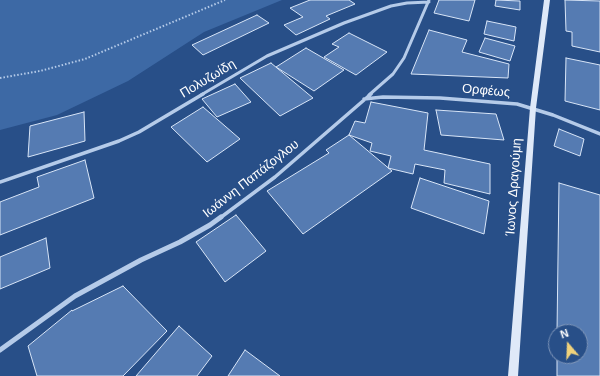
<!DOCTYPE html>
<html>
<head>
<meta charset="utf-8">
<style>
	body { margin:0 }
	#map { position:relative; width:600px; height:376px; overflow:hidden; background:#284f88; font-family:Helvetica,sans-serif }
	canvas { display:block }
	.north { position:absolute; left:548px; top:324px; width:40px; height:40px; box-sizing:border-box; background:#284f88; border:1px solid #7e95b8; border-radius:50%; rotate:341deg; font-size:11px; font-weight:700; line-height:16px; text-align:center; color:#fff }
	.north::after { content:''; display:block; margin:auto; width:14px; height:18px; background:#f0d27b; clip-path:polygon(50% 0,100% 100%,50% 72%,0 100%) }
</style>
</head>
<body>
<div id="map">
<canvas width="600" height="376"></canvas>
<div class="north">N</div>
</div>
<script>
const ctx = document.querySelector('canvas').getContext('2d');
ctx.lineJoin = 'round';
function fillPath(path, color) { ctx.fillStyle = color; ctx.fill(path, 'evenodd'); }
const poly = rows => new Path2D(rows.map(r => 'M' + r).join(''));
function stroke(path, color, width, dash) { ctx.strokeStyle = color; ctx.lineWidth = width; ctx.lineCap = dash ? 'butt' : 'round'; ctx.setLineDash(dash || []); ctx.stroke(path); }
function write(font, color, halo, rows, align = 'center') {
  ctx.font = font + ' Helvetica,sans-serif'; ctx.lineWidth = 3; ctx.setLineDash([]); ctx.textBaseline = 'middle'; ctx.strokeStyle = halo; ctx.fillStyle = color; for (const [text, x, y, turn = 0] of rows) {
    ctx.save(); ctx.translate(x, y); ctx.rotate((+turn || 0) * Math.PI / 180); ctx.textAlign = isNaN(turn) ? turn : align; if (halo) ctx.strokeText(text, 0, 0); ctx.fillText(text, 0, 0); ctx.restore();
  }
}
const green = poly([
	[0,0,282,0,204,32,128,81,57,115,0,130]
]);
const building = poly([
	[310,0,349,0,355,4,326,16,330,19,296,35,284,25,303,17,290,8,310,0],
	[439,0,475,0,469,21,434,13,439,0],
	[496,0,520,1,520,10,495,6,496,0],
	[565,0,600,1,600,52,572,46,572,32,566,31,565,0],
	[257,15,269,23,203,55,192,45,257,15],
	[487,21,516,27,514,41,484,34,487,21],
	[429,30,467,40,462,52,509,64,508,78,411,74,429,30],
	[349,33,387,52,356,75,324,57,339,47,332,44,349,33],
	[485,38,515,46,510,61,479,52,485,38],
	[306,48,344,70,314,91,276,67,306,48],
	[566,58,600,65,600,110,565,101,566,58],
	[271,63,313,98,280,116,240,78,271,63],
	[235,84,251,102,217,117,202,99,235,84],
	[371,102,428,113,424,150,490,164,490,194,444,183,445,170,415,164,413,174,388,168,391,156,370,151,372,143,349,135,355,121,365,123,371,102],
	[203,107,240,139,207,162,171,127,203,107],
	[436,110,496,114,504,140,441,135,436,110],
	[84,112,85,141,28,157,30,126,84,112],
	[559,129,584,139,580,156,554,146,559,129],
	[349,135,392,171,303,234,267,191,329,153,326,150,349,135],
	[85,160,94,198,0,235,0,202,39,187,37,177,85,160],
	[420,178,489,201,484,234,411,208,420,178],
	[559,183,600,195,600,376,557,376,557,356,580,356,580,332,557,332,559,183],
	[236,215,266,251,225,282,196,242,236,215],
	[46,238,50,268,0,289,0,257,46,238],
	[123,286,167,331,123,376,37,376,28,346,72,310,72,311,123,286],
	[179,326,212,356,197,376,136,376,179,326],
	[245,350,280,376,228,376,245,350]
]);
const path = poly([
	[0,78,40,71,85,59,225,0]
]);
const streetFar2 = poly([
	[201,95,267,56,344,23,391,6,407,3,429,2],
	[369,95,393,74,404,58,429,0]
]);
const streetFar1 = poly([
	[364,99,383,97,440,98,517,104,553,115,600,134],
	[0,182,119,141,139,132,203,94],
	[220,218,275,177,371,94]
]);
const street = poly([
	[0,350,75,296,141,260,180,242,210,225,221,217]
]);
const secondary = poly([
	[544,0,550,0,536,108,518,376,508,376,530,108,544,0]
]);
const streetNames = [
	["Πολυζωίδη",208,79,-31],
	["Ορφέως",486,91,5],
	["Ιωάννη Παπάζογλου",251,179,-38],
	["Ίωνος Δραγούμη",514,187,-86]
];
fillPath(green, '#3d69a5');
fillPath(building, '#557bb2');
stroke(building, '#d8e5f7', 1);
stroke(path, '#b5cbe9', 2, [1.5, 2]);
stroke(streetFar2, '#b5cbe9', 3);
stroke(streetFar1, '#b5cbe9', 3.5);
stroke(street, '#b5cbe9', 5);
fillPath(secondary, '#dfe9f8');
write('13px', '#fff', '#284f88', streetNames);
</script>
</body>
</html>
